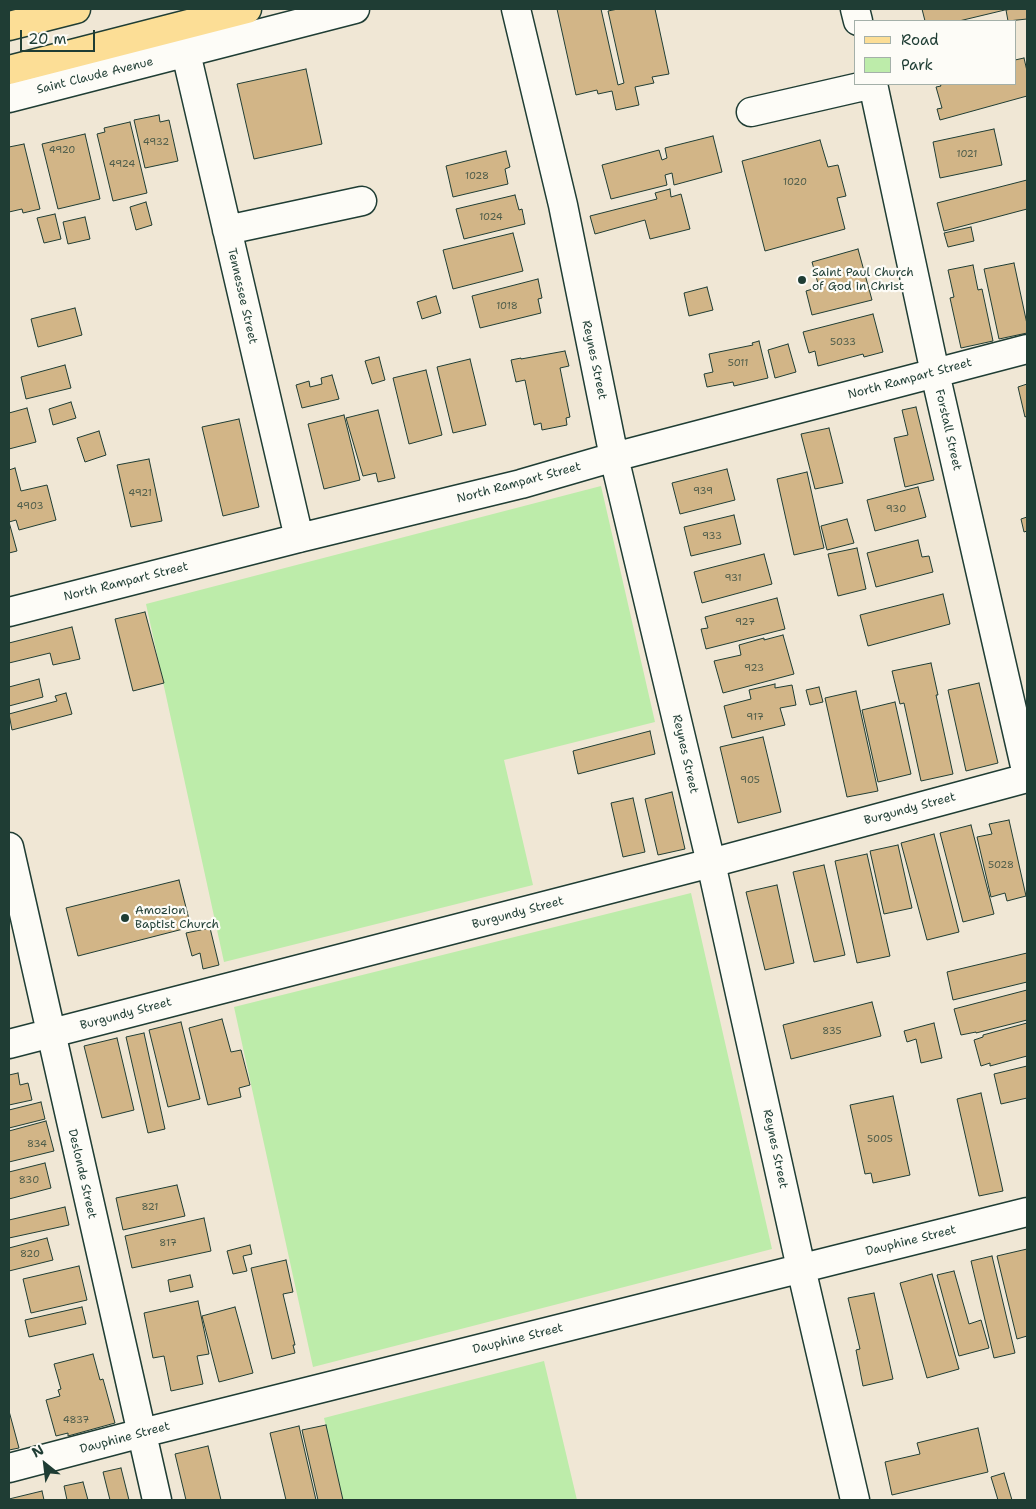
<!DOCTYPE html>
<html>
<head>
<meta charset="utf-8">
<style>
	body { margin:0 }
	#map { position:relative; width:1036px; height:1509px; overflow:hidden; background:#f0e7d5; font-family:"Shantell Sans",sans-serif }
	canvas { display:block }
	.frame { position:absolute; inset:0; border:10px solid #1f3d34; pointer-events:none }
	.legend { position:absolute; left:854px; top:20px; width:162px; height:65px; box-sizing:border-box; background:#fdfcf7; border:1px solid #a4b0a9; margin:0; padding:6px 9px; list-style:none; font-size:15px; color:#1f3d34 }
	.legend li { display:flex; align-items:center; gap:10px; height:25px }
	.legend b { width:25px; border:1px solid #a4b0a9 }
	.north { position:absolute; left:20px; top:1439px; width:50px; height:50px; -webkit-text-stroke:4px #fdfcf7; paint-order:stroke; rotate:331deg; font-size:14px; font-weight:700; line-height:20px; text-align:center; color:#1f3d34 }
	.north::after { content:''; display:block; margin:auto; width:18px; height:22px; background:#1f3d34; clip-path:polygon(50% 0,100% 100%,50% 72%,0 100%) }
	.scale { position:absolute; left:20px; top:30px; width:75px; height:22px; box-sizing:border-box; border:2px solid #1f3d34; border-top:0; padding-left:6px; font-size:15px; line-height:18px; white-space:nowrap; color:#1f3d34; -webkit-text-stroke:4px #fdfcf7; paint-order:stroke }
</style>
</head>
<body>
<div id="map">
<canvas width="1036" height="1509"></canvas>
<div class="frame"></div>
<ul class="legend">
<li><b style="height:6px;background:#fcde96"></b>Road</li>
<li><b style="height:14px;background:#bdecaa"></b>Park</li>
</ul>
<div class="north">N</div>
<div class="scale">20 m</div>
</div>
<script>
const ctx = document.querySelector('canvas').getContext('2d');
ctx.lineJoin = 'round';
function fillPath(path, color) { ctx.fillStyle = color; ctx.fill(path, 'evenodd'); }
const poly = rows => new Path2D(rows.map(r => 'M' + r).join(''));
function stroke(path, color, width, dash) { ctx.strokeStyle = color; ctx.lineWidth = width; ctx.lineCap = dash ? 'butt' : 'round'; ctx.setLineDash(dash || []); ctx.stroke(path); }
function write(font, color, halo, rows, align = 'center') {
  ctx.font = font + ' "Shantell Sans",sans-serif'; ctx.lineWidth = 4.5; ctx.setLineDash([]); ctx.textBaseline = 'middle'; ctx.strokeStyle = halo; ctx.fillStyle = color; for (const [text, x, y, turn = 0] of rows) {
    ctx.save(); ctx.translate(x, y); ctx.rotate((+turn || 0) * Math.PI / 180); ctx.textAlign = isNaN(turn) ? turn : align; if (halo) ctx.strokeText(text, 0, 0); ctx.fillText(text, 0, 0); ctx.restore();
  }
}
const green = poly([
	[601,486,655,722,504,760,533,885,224,962,146,604],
	[691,893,772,1249,313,1367,234,1007],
	[544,1361,577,1500,343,1500,324,1418]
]);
const building = poly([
	[557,9,601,9,618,85,624,83,608,11,618,9,655,9,669,74,652,77,654,83,635,87,639,105,616,110,612,91,598,94,597,90,576,95,557,9],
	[922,9,1009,9,959,21,925,21,922,9],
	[1012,9,1027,9,1027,19,1008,21,1006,10,1012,9],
	[1024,58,1027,71,1027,96,940,120,937,109,942,108,936,87,941,86,940,84,1015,84,1015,60,1024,58],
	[306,69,322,144,254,159,237,84,306,69],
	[159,115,160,122,169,120,178,161,145,168,134,120,159,115],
	[130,122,147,193,113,201,97,134,105,132,104,128,130,122],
	[994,129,1002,165,940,178,933,142,994,129],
	[85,134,100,199,58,209,42,144,85,134],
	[713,136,722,172,674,185,672,173,665,175,667,185,611,199,602,165,659,150,662,160,667,158,665,148,713,136],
	[820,140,828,167,838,165,846,196,837,198,845,229,765,251,742,161,820,140],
	[24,144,40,209,23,213,22,209,9,212,9,147,24,144],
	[506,151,510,167,505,169,508,184,453,197,446,166,506,151],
	[1027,180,1027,209,944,231,937,203,1027,180],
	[670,189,671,197,681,194,690,229,650,239,645,220,595,234,590,216,657,199,655,193,670,189],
	[515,195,519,210,522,209,525,224,464,239,456,209,515,195],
	[146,202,152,225,136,230,130,207,146,202],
	[55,214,61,239,44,243,37,218,55,214],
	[85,217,90,239,68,244,63,222,85,217],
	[971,227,974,241,948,247,944,233,971,227],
	[513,233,523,271,453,289,443,250,513,233],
	[858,249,872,300,812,315,806,291,819,287,812,262,858,249],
	[1014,263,1027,324,1027,333,999,339,984,269,1014,263],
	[973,265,978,290,982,289,993,341,961,348,950,298,954,297,948,270,973,265],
	[538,279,542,298,538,299,541,313,480,328,472,296,538,279],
	[707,287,713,310,689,316,684,293,707,287],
	[436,296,441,313,422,319,417,302,436,296],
	[75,308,82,335,38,347,31,319,75,308],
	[873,314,883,352,864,357,863,354,818,366,815,351,809,353,803,332,873,314],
	[759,341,768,378,734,386,733,382,707,387,704,374,713,372,709,354,753,345,752,343,759,341],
	[788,344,796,372,775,378,768,350,788,344],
	[565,351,569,366,560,368,570,417,566,418,567,425,542,430,541,423,534,425,525,380,516,382,511,360,521,358,521,359,565,351],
	[379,357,385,380,372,384,365,361,379,357],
	[470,359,486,425,453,433,437,367,470,359],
	[65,365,71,388,26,399,21,377,65,365],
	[426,370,442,435,409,444,393,378,426,370],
	[332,375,339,399,302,408,296,385,309,381,310,387,322,384,321,378,332,375],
	[1027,384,1027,416,1025,417,1018,387,1027,384],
	[71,402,76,418,53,425,49,409,71,402],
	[916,407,934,480,905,487,894,438,908,435,902,410,916,407],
	[27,408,36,442,9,449,9,413,27,408],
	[378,410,395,478,378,482,376,473,363,476,346,418,378,410],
	[344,415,360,480,324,489,308,424,344,415],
	[239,419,259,507,223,516,202,427,239,419],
	[829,428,843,483,815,489,801,434,829,428],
	[99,431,106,455,85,462,77,438,99,431],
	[149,459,162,521,131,527,117,465,149,459],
	[15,468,21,491,47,485,56,520,19,530,16,520,9,522,17,551,9,553,9,470,15,468],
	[727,469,735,500,680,514,672,483,727,469],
	[807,472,824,548,794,555,777,479,807,472],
	[918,487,926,517,875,531,867,500,918,487],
	[734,515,741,544,691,556,684,527,734,515],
	[1027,517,1027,531,1024,532,1021,519,1027,517],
	[847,519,854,543,827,550,821,526,847,519],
	[918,540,922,557,929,556,933,572,876,587,867,553,918,540],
	[857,548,866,589,838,596,828,554,857,548],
	[764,554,772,584,702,603,694,572,764,554],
	[943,594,950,624,868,646,860,615,943,594],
	[777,598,785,629,706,649,701,629,708,628,705,617,777,598],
	[145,612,164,683,133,691,115,619,145,612],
	[72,627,80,659,53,665,50,653,9,663,9,643,72,627],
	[783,635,794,674,723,693,714,661,741,655,739,645,764,638,764,640,783,635],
	[931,663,938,695,936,695,953,774,921,781,904,703,900,704,892,671,931,663],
	[39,679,43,697,9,706,9,687,39,679],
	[979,683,998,763,966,771,948,690,979,683],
	[775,684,775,688,792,685,796,705,780,708,785,725,732,738,724,706,751,699,749,690,775,684],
	[819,687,823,702,810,705,806,690,819,687],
	[856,691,878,791,847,797,825,698,856,691],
	[66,693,72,714,12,730,9,714,57,701,55,696,66,693],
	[895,702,911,774,878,782,862,710,895,702],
	[650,731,655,754,578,774,573,751,650,731],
	[763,737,781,812,738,823,720,747,763,737],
	[672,792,685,849,658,855,645,799,672,792],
	[633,798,645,852,623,857,611,803,633,798],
	[1009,820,1026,896,1007,901,1005,893,991,897,977,837,992,834,989,824,1009,820],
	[971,825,994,914,963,922,940,833,971,825],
	[934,834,959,932,927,940,901,843,934,834],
	[898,845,912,908,884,914,870,851,898,845],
	[867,854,890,956,857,963,835,861,867,854],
	[824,865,845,955,814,962,793,872,824,865],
	[179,880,191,927,78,956,66,908,179,880],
	[777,885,794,963,765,970,746,892,777,885],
	[210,928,219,965,203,969,200,953,192,956,186,933,210,928],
	[1027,953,1027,982,953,1000,947,972,1027,953],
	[1027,990,1027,1020,976,1033,976,1032,961,1035,954,1009,1027,990],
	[872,1002,881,1036,791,1059,783,1025,872,1002],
	[222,1019,231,1052,241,1050,250,1085,239,1088,241,1097,208,1105,189,1028,222,1019],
	[181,1022,200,1099,168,1107,149,1030,181,1022],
	[934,1023,942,1058,921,1063,916,1039,907,1042,904,1031,934,1023],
	[1027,1023,1027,1056,990,1066,990,1063,981,1066,974,1040,983,1037,983,1035,1027,1023],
	[144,1033,165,1129,148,1133,126,1037,144,1033],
	[117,1038,134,1110,102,1118,84,1046,117,1038],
	[1027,1066,1027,1098,1001,1104,994,1074,1027,1066],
	[18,1073,20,1085,28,1083,32,1100,9,1105,9,1075,18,1073],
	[981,1093,1003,1191,979,1196,957,1099,981,1093],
	[893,1096,910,1175,873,1183,871,1173,865,1174,850,1105,893,1096],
	[41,1102,45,1119,9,1128,9,1110,41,1102],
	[46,1121,54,1151,9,1162,9,1131,46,1121],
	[45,1163,51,1188,9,1199,9,1172,45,1163],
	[177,1185,185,1216,123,1230,116,1198,177,1185],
	[65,1207,69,1225,9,1238,9,1220,65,1207],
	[204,1218,211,1251,132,1268,125,1236,204,1218],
	[47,1238,53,1260,9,1271,9,1248,47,1238],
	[250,1245,252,1254,243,1256,247,1271,233,1274,227,1251,250,1245],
	[1027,1249,1027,1336,1017,1339,997,1256,1027,1249],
	[992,1256,1015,1353,994,1358,971,1261,992,1256],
	[286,1260,293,1292,283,1294,295,1345,293,1345,295,1353,272,1359,251,1268,286,1260],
	[79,1266,87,1300,31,1313,23,1279,79,1266],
	[954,1271,969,1324,981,1320,989,1348,959,1356,937,1275,954,1271],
	[932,1274,959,1369,927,1378,900,1283,932,1274],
	[190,1275,193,1287,170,1292,168,1280,190,1275],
	[874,1293,893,1379,863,1386,856,1350,860,1349,848,1298,874,1293],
	[198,1301,209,1354,197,1356,203,1384,171,1391,164,1356,153,1358,144,1313,198,1301],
	[82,1307,86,1324,29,1337,25,1320,82,1307],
	[235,1307,253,1373,219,1382,202,1316,235,1307],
	[93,1354,100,1380,103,1379,115,1423,68,1436,68,1433,56,1436,46,1400,60,1396,58,1390,61,1389,54,1364,93,1354],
	[9,1411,19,1448,9,1450,9,1411],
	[326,1425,343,1500,318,1500,302,1430,326,1425],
	[299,1426,316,1500,286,1500,270,1433,299,1426],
	[978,1428,988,1472,892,1495,885,1462,920,1454,917,1443,978,1428],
	[208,1446,221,1500,186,1500,175,1454,208,1446],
	[121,1468,129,1500,110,1500,103,1472,121,1468],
	[1004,1473,1012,1500,998,1500,991,1477,1004,1473],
	[83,1482,88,1500,67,1500,64,1486,83,1482],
	[42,1491,44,1500,9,1500,9,1499,42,1491]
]);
const minor = poly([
	[516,9,563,205,614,457,711,863,801,1268,855,1500],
	[855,9,858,21],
	[186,53,299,538],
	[873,84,935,373,1027,775],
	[9,98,355,9],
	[751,112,873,84],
	[227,230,362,201],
	[9,612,299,538,521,484,614,457,1027,349],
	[9,847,157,1500],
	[9,1044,711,863,1027,778],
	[9,1468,142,1433,1027,1212]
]);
const major = poly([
	[9,26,76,9],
	[9,70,247,9]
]);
const markers = [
	[802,280,5,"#1f3d34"],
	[125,918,5,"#1f3d34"]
];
const numberNames = [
	["4932",156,142],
	["4920",62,150],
	["1021",967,154],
	["4924",122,164],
	["1028",477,176],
	["1020",795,182],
	["1024",491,217],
	["1018",507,306],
	["5033",843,342],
	["5011",738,363],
	["939",703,491],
	["4921",140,493],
	["4903",30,506],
	["930",896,509],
	["933",712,536],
	["931",733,578],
	["927",745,622],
	["923",754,668],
	["917",755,717],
	["905",750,780],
	["5028",1001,865],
	["835",832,1031],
	["5005",880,1139],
	["834",37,1144],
	["830",29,1180],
	["821",150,1207],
	["817",168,1243],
	["820",30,1254],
	["4837",76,1420]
];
const streetNames = [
	["Saint Claude Avenue",95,76,-14],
	["Tennessee Street",242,296,77],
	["Reynes Street",594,360,78],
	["North Rampart Street",910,379,-15],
	["Forstall Street",948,430,77],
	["North Rampart Street",519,483,-15],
	["North Rampart Street",126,582,-14],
	["Reynes Street",685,754,77],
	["Burgundy Street",910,809,-15],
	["Burgundy Street",518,913,-15],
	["Burgundy Street",126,1014,-15],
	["Reynes Street",775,1149,78],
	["Deslonde Street",82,1174,77],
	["Dauphine Street",911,1241,-14],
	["Dauphine Street",518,1339,-14],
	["Dauphine Street",125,1438,-15]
];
const poiNames = [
	["Saint Paul Church",812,273],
	["of God in Christ",812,287],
	["Amozion",135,911],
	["Baptist Church",135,925]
];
fillPath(green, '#bdecaa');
fillPath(building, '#d2b587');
stroke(building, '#1f3d34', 1);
stroke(minor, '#1f3d34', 31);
stroke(major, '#1f3d34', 31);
stroke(minor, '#fdfcf7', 28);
stroke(major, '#fcde96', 28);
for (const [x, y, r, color] of markers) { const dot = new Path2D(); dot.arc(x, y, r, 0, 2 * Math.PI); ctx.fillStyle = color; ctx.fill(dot); stroke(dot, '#fdfcf7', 2); }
write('10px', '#4c5b49', null, numberNames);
write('12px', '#1f3d34', '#fdfcf7', streetNames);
write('12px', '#1f3d34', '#fdfcf7', poiNames, 'left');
</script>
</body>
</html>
